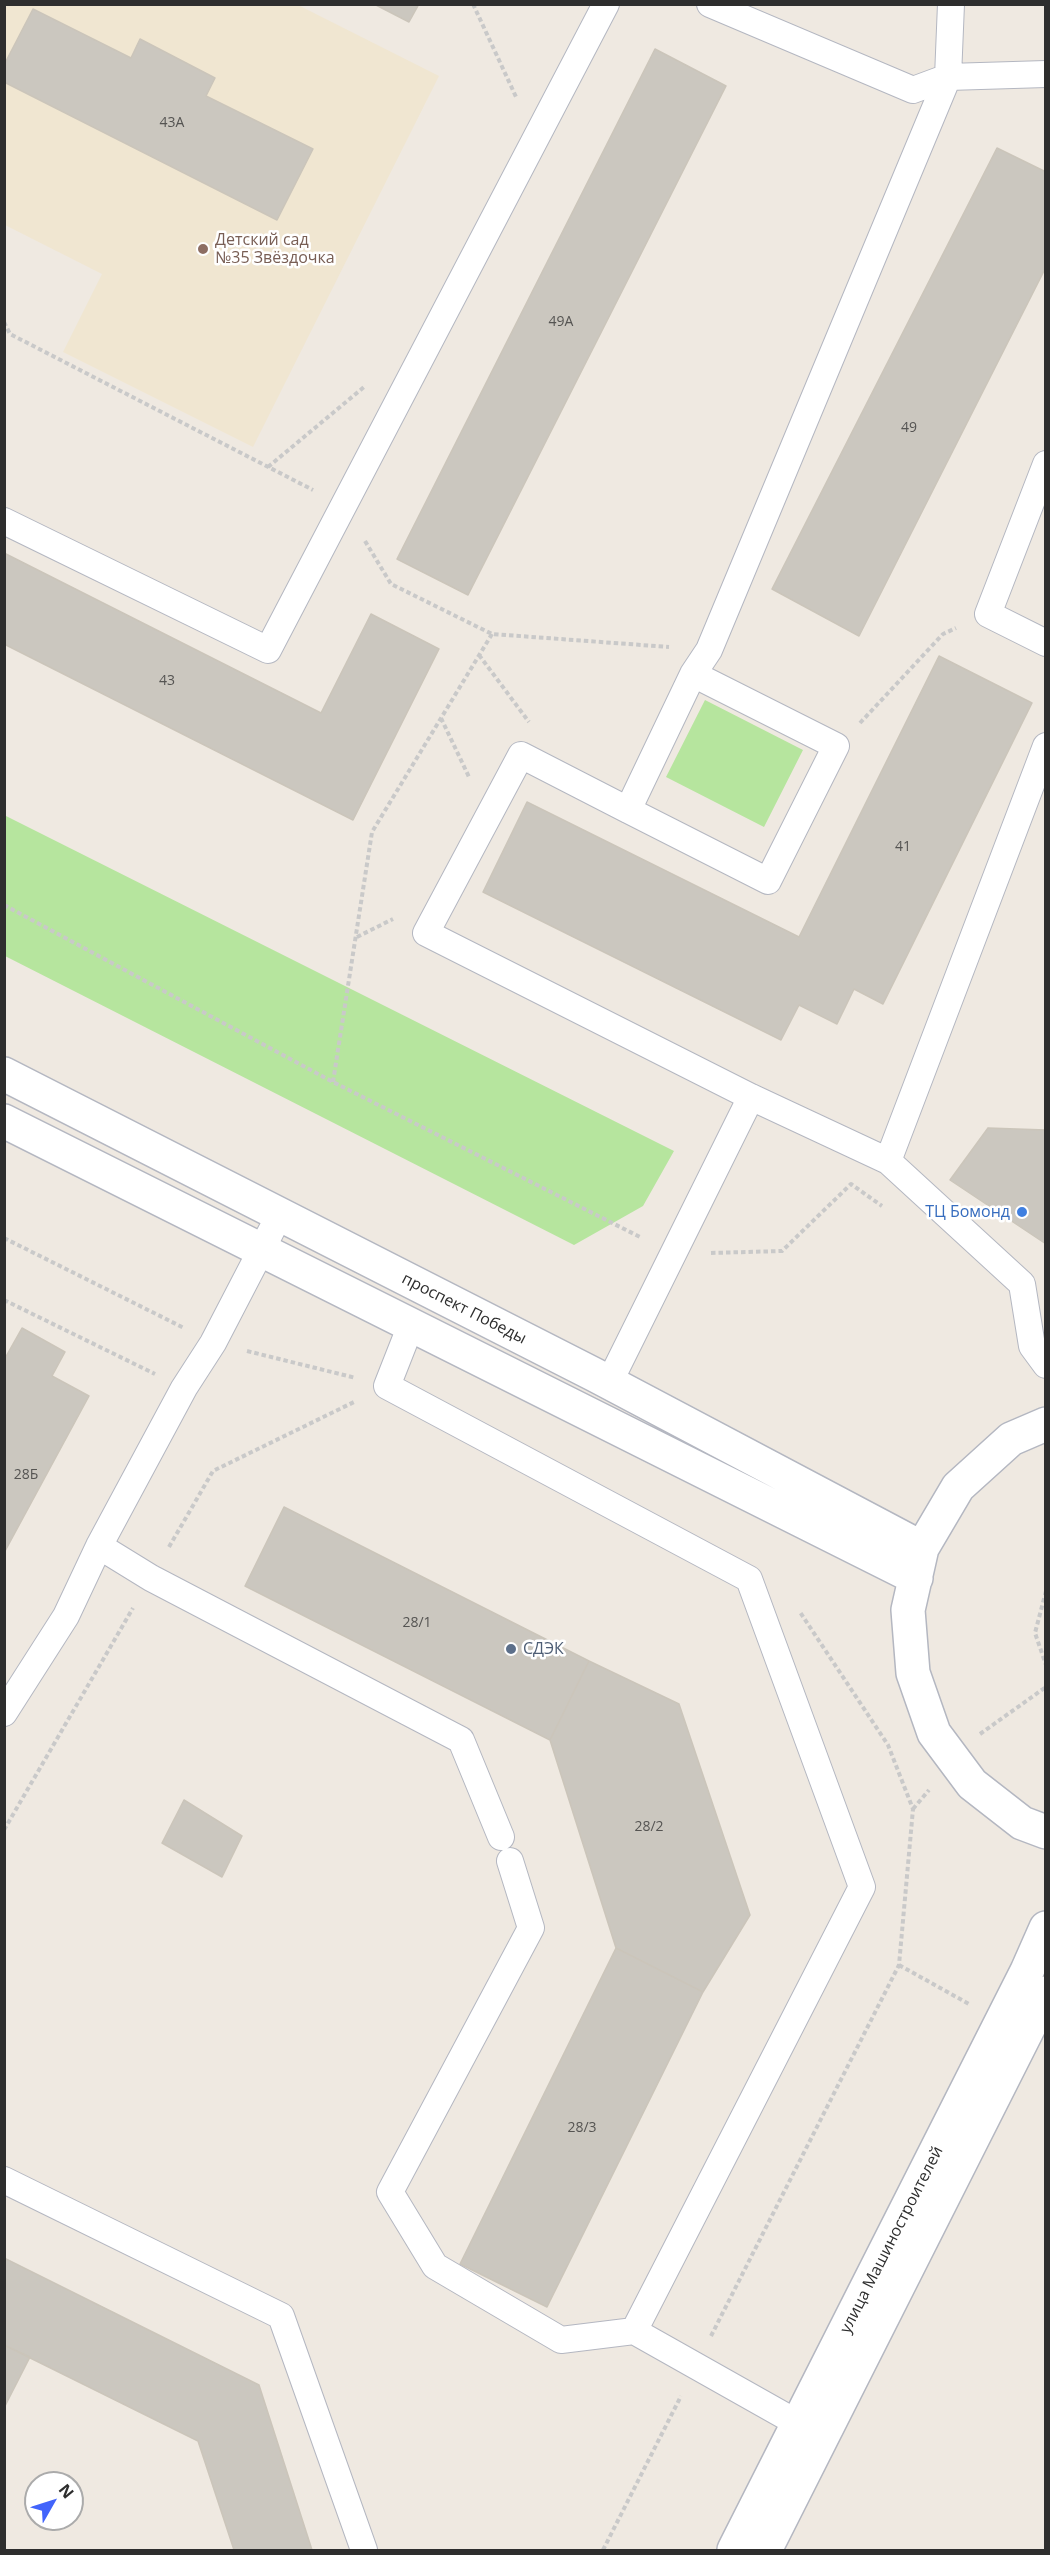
<!DOCTYPE html>
<html>
<head>
<meta charset="utf-8">
<style>
	body { margin:0 }
	#map { position:relative; width:1050px; height:2555px; overflow:hidden; background:#efe9e1; font-family:"Open Sans",sans-serif }
	canvas { display:block }
	.frame { position:absolute; inset:0; border:6px solid #2e2e2e; pointer-events:none }
	.north { position:absolute; left:24px; top:2471px; width:60px; height:60px; box-sizing:border-box; background:#fff; border:2px solid #ababab; border-radius:50%; rotate:51deg; font-size:16px; font-weight:700; line-height:24px; text-align:center; color:#2e2e2e }
	.north::after { content:''; display:block; margin:auto; width:21px; height:27px; background:#4264fb; clip-path:polygon(50% 0,100% 100%,50% 72%,0 100%) }
</style>
</head>
<body>
<div id="map">
<canvas width="1050" height="2555"></canvas>
<div class="frame"></div>
<div class="north">N</div>
</div>
<script>
const ctx = document.querySelector('canvas').getContext('2d');
ctx.lineJoin = 'round';
function fillPath(path, color) { ctx.fillStyle = color; ctx.fill(path, 'evenodd'); }
const poly = rows => new Path2D(rows.map(r => 'M' + r).join(''));
function stroke(path, color, width, dash) { ctx.strokeStyle = color; ctx.lineWidth = width; ctx.lineCap = dash ? 'butt' : 'round'; ctx.setLineDash(dash || []); ctx.stroke(path); }
function write(font, color, halo, rows, align = 'center') {
  ctx.font = font + ' "Open Sans",sans-serif'; ctx.lineWidth = 5; ctx.setLineDash([]); ctx.textBaseline = 'middle'; ctx.strokeStyle = halo; ctx.fillStyle = color; for (const [text, x, y, turn = 0] of rows) {
    ctx.save(); ctx.translate(x, y); ctx.rotate((+turn || 0) * Math.PI / 180); ctx.textAlign = isNaN(turn) ? turn : align; if (halo) ctx.strokeText(text, 0, 0); ctx.fillText(text, 0, 0); ctx.restore();
  }
}
const education = poly([
	[4,5,298,5,439,76,253,447,63,352,102,274,5,225]
]);
const green = poly([
	[705,700,803,750,764,827,666,777],
	[4,815,674,1151,643,1206,574,1245,5,956]
]);
const building = poly([
	[374,4,419,4,409,22,374,4],
	[33,9,131,58,140,39,215,78,206,96,313,149,277,220,4,82,4,65,33,9],
	[655,49,726,86,468,595,397,559,655,49],
	[997,148,1046,172,1046,267,859,636,772,589,997,148],
	[4,553,321,713,371,614,439,649,353,820,4,644,4,553],
	[939,656,1032,703,883,1004,854,989,837,1024,799,1005,781,1040,483,892,527,802,799,937,939,656],
	[988,1128,1046,1130,1046,1244,950,1180,988,1128],
	[22,1328,65,1352,52,1376,89,1396,4,1553,4,1360,22,1328],
	[284,1507,589,1661,550,1740,245,1586,284,1507],
	[589,1661,679,1704,750,1915,703,1992,616,1948,550,1740,589,1661],
	[184,1800,242,1836,222,1877,162,1843,184,1800],
	[616,1948,703,1992,547,2307,460,2264,616,1948],
	[4,2258,259,2385,312,2550,234,2550,198,2441,4,2345,4,2258],
	[4,2345,30,2357,4,2408,4,2345]
]);
const path = poly([
	[473,4,517,99],
	[4,322,10,334,313,490],
	[268,467,364,387],
	[365,541,391,584,492,634,669,647],
	[479,655,529,722],
	[441,718,469,777],
	[860,723,943,634,956,628],
	[4,905,333,1082,642,1238],
	[357,937,393,919],
	[333,1082,372,832,492,634],
	[4,1238,184,1328],
	[711,1253,782,1251,851,1184,882,1206],
	[4,1300,155,1374],
	[247,1351,356,1378],
	[169,1547,213,1471,356,1401],
	[1046,1591,1035,1633,1046,1665],
	[980,1734,1046,1687],
	[913,1809,929,1790],
	[4,1830,133,1608],
	[899,1965,969,2004],
	[711,2336,899,1965,913,1809,888,1745,800,1612],
	[603,2550,681,2396]
]);
const service = poly([
	[710,4,913,90,948,77,1046,74],
	[951,4,948,77,709,650,693,674,628,810,521,755,426,933,751,1097,888,1161,1046,746],
	[1046,464,988,614,1046,643],
	[4,521,268,650,606,4],
	[628,810,768,881,836,746,693,674],
	[888,1161,1022,1284,1032,1346,1046,1365],
	[411,1325,387,1386,749,1579,862,1887,634,2331,799,2424],
	[609,1383,751,1097],
	[99,1546,151,1578,461,1740,501,1837],
	[4,1713,66,1616,99,1546,184,1388,213,1343,280,1214],
	[510,1861,531,1928,390,2192,435,2266,561,2340,634,2331],
	[4,2180,281,2316,364,2550]
]);
const tertiary = poly([
	[734,2550,1027,1971,1046,1928],
	[765,2550,1046,1993]
]);
const secondary = poly([
	[4,1074,595,1375,922,1548],
	[4,1121,916,1578],
	[1046,1424,1011,1439,958,1487,922,1548,908,1610,913,1673,934,1733,972,1784,1022,1823,1046,1832]
]);
const markers = [
	[203,249,6,"#8d6e63"],
	[1022,1212,6,"#3f7fe0"],
	[511,1649,6,"#5c6f8a"]
];
const numberNames = [
	["43А",172,123],
	["49А",561,322],
	["49",909,428],
	["43",167,681],
	["41",903,847],
	["28Б",26,1475],
	["28/1",417,1623],
	["28/2",649,1827],
	["28/3",582,2128]
];
const educationNames = [
	["Детский сад",215,240],
	["№35 Звёздочка",215,258]
];
const shopNames = [
	["ТЦ Бомонд",1010,1212]
];
const streetNames = [
	["проспект Победы",464,1309,27],
	["улица Машиностроителей",892,2240,-63]
];
const serviceNames = [
	["СДЭК",523,1649]
];
fillPath(education, '#f0e6d1');
fillPath(green, '#b6e59e');
fillPath(building, '#cbc7bf');
stroke(building, '#cbc5ba', 1.5);
stroke(service, '#b4b7c1', 28);
stroke(tertiary, '#b4b7c1', 36);
stroke(secondary, '#b4b7c1', 36);
stroke(path, '#c9c9c9', 4, [4.5, 3]);
stroke(service, '#fff', 26);
stroke(tertiary, '#fff', 33);
stroke(secondary, '#fff', 33);
for (const [x, y, r, color] of markers) { const dot = new Path2D(); dot.arc(x, y, r, 0, 2 * Math.PI); ctx.fillStyle = color; ctx.fill(dot); stroke(dot, '#fff', 2); }
write('14px', '#555452', null, numberNames);
write('16px', '#785e54', '#fff', educationNames, 'left');
write('16px', '#366cbe', '#fff', shopNames, 'right');
write('16px', '#2e2e2e', '#fff', streetNames);
write('16px', '#4e5e75', '#fff', serviceNames, 'left');
</script>
</body>
</html>
